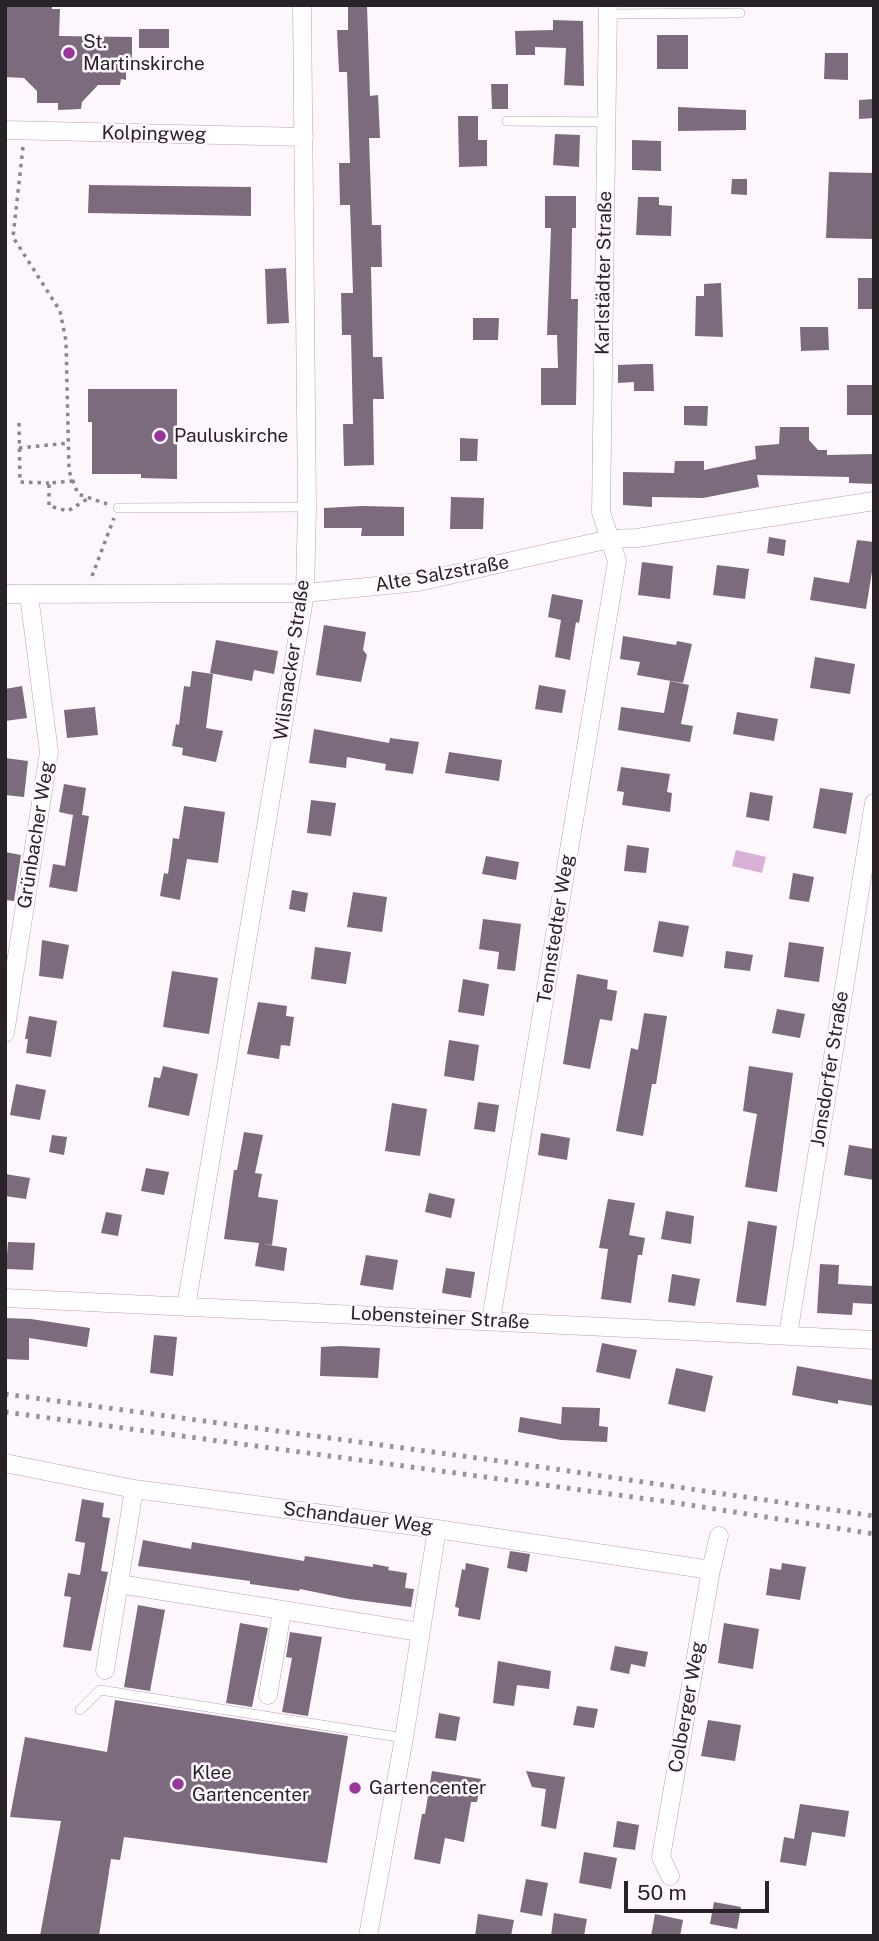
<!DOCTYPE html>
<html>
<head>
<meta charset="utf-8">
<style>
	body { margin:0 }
	#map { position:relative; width:879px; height:1941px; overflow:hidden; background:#fef6fd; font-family:"Public Sans",sans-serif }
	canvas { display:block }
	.frame { position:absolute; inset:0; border:7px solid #2a2229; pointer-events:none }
	.scale { position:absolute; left:624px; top:1881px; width:145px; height:32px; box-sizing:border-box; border:4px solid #2a2229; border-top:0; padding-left:9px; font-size:21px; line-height:24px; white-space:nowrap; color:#2a2229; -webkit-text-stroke:5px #fef6fd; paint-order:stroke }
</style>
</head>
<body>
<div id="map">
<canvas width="879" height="1941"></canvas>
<div class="frame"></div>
<div class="scale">50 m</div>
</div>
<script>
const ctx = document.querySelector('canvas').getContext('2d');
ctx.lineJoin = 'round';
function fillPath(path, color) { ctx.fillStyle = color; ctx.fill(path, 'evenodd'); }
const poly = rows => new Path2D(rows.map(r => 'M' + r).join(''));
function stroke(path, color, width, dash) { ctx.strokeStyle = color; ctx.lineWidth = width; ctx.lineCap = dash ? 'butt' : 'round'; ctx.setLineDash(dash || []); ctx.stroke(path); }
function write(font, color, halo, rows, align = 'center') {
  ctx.font = font + ' "Public Sans",sans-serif'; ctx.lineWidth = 5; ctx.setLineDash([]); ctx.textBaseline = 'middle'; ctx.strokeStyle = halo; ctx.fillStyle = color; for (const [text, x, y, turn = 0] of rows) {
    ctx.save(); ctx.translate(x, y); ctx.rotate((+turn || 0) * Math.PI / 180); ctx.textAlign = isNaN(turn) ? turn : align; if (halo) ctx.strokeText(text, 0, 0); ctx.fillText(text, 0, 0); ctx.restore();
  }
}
const water = poly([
	[736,850,766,857,762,873,732,866]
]);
const building = poly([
	[5,5,52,5,52,9,60,9,59,36,132,37,132,66,126,66,126,80,121,79,120,85,98,85,82,102,81,109,58,110,58,103,37,103,37,91,24,78,5,77],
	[348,5,367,5,370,96,378,95,380,138,369,138,372,225,381,225,382,267,371,267,373,357,382,357,384,399,373,399,374,465,344,466,343,424,353,424,351,335,342,335,341,293,353,293,350,205,340,205,339,163,350,163,347,72,339,72,337,30,348,30],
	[553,20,583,21,584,86,564,85,566,48,535,47,535,55,516,55,515,31,553,30],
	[139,29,169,29,169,48,139,48],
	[657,35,688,35,688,69,657,69],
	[825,53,848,53,848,80,824,79],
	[491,84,508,84,508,109,492,109],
	[874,99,874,118,859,119,859,100],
	[678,107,746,110,746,130,678,131],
	[458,116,478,116,478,140,487,140,487,166,459,167],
	[555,134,580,135,579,167,553,165],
	[632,140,661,141,661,171,632,170],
	[829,172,874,173,874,239,826,238],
	[732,179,747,179,747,195,731,194],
	[89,185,251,187,251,216,88,213],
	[545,196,576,196,576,228,572,228,571,299,578,299,576,405,541,405,541,368,558,368,557,335,547,335,551,228,545,228],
	[638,197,659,197,659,205,672,206,671,236,636,235],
	[286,268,289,323,267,324,265,269],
	[858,278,874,278,874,309,858,309],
	[721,283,723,337,695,336,696,296,704,296,704,284],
	[473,318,499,318,498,340,473,340],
	[800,327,828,327,829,350,801,351],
	[644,364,653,364,654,391,634,391,634,382,618,383,618,365],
	[847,385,874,385,874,415,847,415],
	[88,389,177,389,177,479,141,478,141,474,92,474,92,422,88,422],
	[684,406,708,406,707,426,684,425],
	[780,427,809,427,809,440,818,450,827,450,827,455,874,454,874,484,849,483,849,477,757,475,759,487,703,498,652,497,652,507,623,505,623,472,674,473,675,461,704,461,704,470,756,459,755,446,779,444],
	[460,438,478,439,477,461,460,461],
	[451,497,484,498,483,529,450,529],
	[362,506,404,507,404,536,361,536,362,528,324,528,324,508],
	[769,537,786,540,784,556,767,553],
	[857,540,874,542,874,559,866,609,810,600,814,577,849,583],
	[642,562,673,566,670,599,638,595],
	[717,565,749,569,745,599,713,595],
	[552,594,583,600,579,623,576,622,570,660,555,657,561,620,548,617],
	[324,625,366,632,363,650,367,655,361,682,316,675],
	[623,636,676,645,677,641,692,644,683,683,637,675,640,662,620,659],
	[216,640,278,651,274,674,254,670,252,681,210,673],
	[815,657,855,664,850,694,810,688],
	[192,671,213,674,206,728,223,731,216,762,182,755,183,748,172,746,176,724,179,725,184,686,190,687],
	[670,681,689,685,681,724,693,726,690,742,618,730,621,707,664,713],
	[539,685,566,690,562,713,535,709],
	[22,686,27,718,5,721,5,689],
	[95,707,98,735,67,738,64,710],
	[737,712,778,719,774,741,733,734],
	[314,729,389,743,390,738,419,742,413,774,385,770,386,764,347,757,346,768,309,763],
	[449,752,502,760,499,781,445,773],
	[5,758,28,761,24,797,5,795],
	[621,767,670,774,667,792,672,793,670,812,622,805,624,792,617,791],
	[64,784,86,788,82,815,89,816,77,892,49,887,53,864,65,866,73,815,59,812],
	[820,788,853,793,846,834,813,828],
	[750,792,773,796,769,821,746,817],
	[311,800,336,803,331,836,307,833],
	[184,806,225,812,218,863,187,859,180,900,160,896,164,873,168,874,173,838,179,839],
	[627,845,649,848,646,873,624,871],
	[5,852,21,855,14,901,5,900],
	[486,856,519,862,516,880,482,874],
	[793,873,814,877,809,902,789,899],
	[292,890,308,893,305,912,289,909],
	[353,892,387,897,382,932,347,927],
	[483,919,521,924,515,971,497,969,499,952,479,949],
	[659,921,689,926,683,957,653,952],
	[42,940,69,945,63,979,39,976],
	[789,942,824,947,819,982,784,977],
	[315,947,351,952,346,984,311,979],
	[726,951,753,955,750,971,724,968],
	[172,971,218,978,209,1034,163,1027],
	[577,974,608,980,607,989,617,991,612,1021,600,1019,590,1069,563,1064],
	[463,979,489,984,484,1016,458,1012],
	[258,1002,287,1006,286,1016,294,1017,290,1046,281,1045,279,1059,247,1054],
	[777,1009,805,1014,800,1038,772,1033],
	[644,1013,667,1016,656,1084,652,1084,643,1136,616,1131,631,1048,638,1050],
	[29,1016,57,1021,51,1057,26,1053,28,1039,25,1039],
	[449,1040,479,1045,474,1081,444,1076],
	[163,1066,198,1074,189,1116,148,1107,154,1077,160,1078],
	[749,1066,793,1073,777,1192,745,1187,757,1114,743,1111],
	[16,1084,46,1090,40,1120,10,1115],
	[478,1102,499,1105,495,1132,474,1129],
	[392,1103,427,1109,420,1156,385,1151],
	[244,1132,263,1135,255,1173,262,1174,258,1197,278,1200,272,1245,263,1244,287,1248,284,1271,255,1266,259,1243,224,1239,234,1170,237,1170],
	[541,1133,570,1138,567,1160,538,1155],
	[52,1135,67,1137,64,1155,49,1152],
	[849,1145,874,1149,874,1180,844,1175],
	[146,1168,169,1172,164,1195,141,1191],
	[5,1174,30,1178,26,1199,5,1196],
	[429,1193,455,1199,451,1218,425,1212],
	[608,1199,635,1203,629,1235,645,1238,642,1255,638,1255,631,1303,601,1299,608,1249,599,1248],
	[666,1211,694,1216,691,1244,661,1239],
	[106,1212,122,1215,118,1236,101,1233],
	[748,1221,777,1226,766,1306,736,1302],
	[8,1242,35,1243,33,1270,6,1269],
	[366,1255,398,1260,393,1290,360,1285],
	[820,1264,839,1265,838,1284,873,1286,872,1304,853,1303,852,1315,817,1313],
	[446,1268,475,1272,471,1298,442,1293],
	[672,1274,700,1279,695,1306,668,1302],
	[5,1318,31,1319,90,1328,87,1347,29,1338,29,1360,5,1359],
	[154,1335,177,1337,173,1376,150,1373],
	[602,1343,637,1350,630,1379,596,1372],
	[339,1346,380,1348,378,1378,320,1376,321,1347],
	[797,1366,874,1380,874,1406,838,1400,838,1404,792,1395],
	[676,1368,713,1376,705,1412,668,1404],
	[562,1407,600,1408,599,1426,608,1427,607,1442,561,1440,518,1432,520,1417,561,1424],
	[82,1499,104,1503,102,1517,110,1518,101,1571,108,1572,91,1651,63,1647,71,1597,64,1596,68,1573,80,1575,85,1543,75,1541],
	[143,1540,191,1549,192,1542,304,1561,305,1556,373,1567,373,1564,389,1567,388,1570,407,1573,405,1588,414,1589,411,1607,349,1599,300,1589,299,1591,250,1584,250,1581,138,1566],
	[510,1551,530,1554,527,1572,507,1568],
	[466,1563,489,1568,480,1620,458,1616,459,1608,455,1607,462,1569,465,1570],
	[782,1563,806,1567,800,1600,766,1595,770,1568,781,1570],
	[138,1605,165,1610,150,1691,124,1687],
	[240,1623,268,1628,252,1707,226,1703],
	[724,1623,759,1629,753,1669,718,1663],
	[290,1632,322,1637,308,1716,282,1712,292,1658,286,1657],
	[615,1646,648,1652,645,1667,631,1664,629,1674,610,1670],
	[498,1661,551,1671,549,1689,517,1685,514,1706,493,1703],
	[115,1700,348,1736,327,1863,124,1837,120,1860,111,1859,99,1936,40,1936,61,1821,10,1817,25,1737,107,1752],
	[577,1706,598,1709,594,1728,573,1725],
	[439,1713,460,1717,456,1741,435,1738],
	[708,1720,741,1725,735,1761,701,1756],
	[432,1771,481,1779,477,1802,471,1802,464,1842,445,1838,440,1864,414,1859,422,1814,425,1814],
	[526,1771,565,1777,556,1829,541,1826,546,1789,532,1787],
	[800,1804,849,1811,845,1837,812,1832,806,1866,780,1862,784,1837,794,1839],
	[617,1821,639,1825,635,1850,613,1847],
	[584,1852,617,1858,611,1889,579,1883],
	[526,1879,548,1883,542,1916,520,1912],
	[714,1902,741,1907,737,1929,710,1924],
	[554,1913,587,1919,584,1936,551,1936],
	[478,1914,514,1920,511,1936,475,1936],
	[655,1914,683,1920,680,1936,651,1936]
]);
const path = poly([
	[23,147,13,237,60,311,66,341,69,471,78,494,107,504],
	[19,423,20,482,49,483],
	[19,448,69,443],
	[73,481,49,483,49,506,68,511,89,498],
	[92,576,114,518]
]);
const service = poly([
	[608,14,740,13],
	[507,121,607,122],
	[118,508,307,507],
	[80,1710,100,1690,404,1738]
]);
const minor = poly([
	[5,130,304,137],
	[5,594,305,593,418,582,610,539,637,538,874,501],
	[5,1033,49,752,29,595],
	[5,1298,874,1340],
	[186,1307,305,593,307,507,302,5],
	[491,1320,617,561,601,512,608,5],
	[788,1335,874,803],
	[5,1463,134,1489,437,1529,711,1570],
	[119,1584,420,1632],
	[105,1670,134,1489],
	[268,1695,282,1611],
	[670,1876,661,1857,711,1570,719,1536],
	[368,1936,404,1738,437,1529]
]);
const rail = poly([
	[5,1394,514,1463,874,1516],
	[5,1412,677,1503,874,1534]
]);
const markers = [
	[69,53,7,"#99359b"],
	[160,436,7,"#99359b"],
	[178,1784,7,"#99359b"],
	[355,1788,7,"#99359b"]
];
const poiNames = [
	["St.",83,42],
	["Martinskirche",83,64],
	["Pauluskirche",174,436],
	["Klee",192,1773],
	["Gartencenter",192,1795],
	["Gartencenter",369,1788]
];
const streetNames = [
	["Kolpingweg",154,134,1],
	["Karlstädter Straße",604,273,-89],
	["Alte Salzstraße",442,574,-10],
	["Wilsnacker Straße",292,660,-82],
	["Grünbacher Weg",36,835,-81],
	["Tennstedter Weg",556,929,-81],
	["Jonsdorfer Straße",830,1069,-81],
	["Lobensteiner Straße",440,1318,3],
	["Schandauer Weg",358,1518,7],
	["Colberger Weg",687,1707,-80]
];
fillPath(water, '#d7b1d6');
fillPath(building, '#7c6b7c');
stroke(service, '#b5a2b4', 10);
stroke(minor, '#b5a2b4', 19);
stroke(path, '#8d858c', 3.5, [3.5, 5]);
stroke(service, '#fff', 9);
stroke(minor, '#fff', 18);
stroke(rail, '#9a9299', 5, [3.5, 7]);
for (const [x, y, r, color] of markers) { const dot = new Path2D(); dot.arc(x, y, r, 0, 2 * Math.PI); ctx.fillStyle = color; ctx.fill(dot); stroke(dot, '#fef6fd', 2.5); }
write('19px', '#2a2229', '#fef6fd', poiNames, 'left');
write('19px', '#2a2229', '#fef6fd', streetNames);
</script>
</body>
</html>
